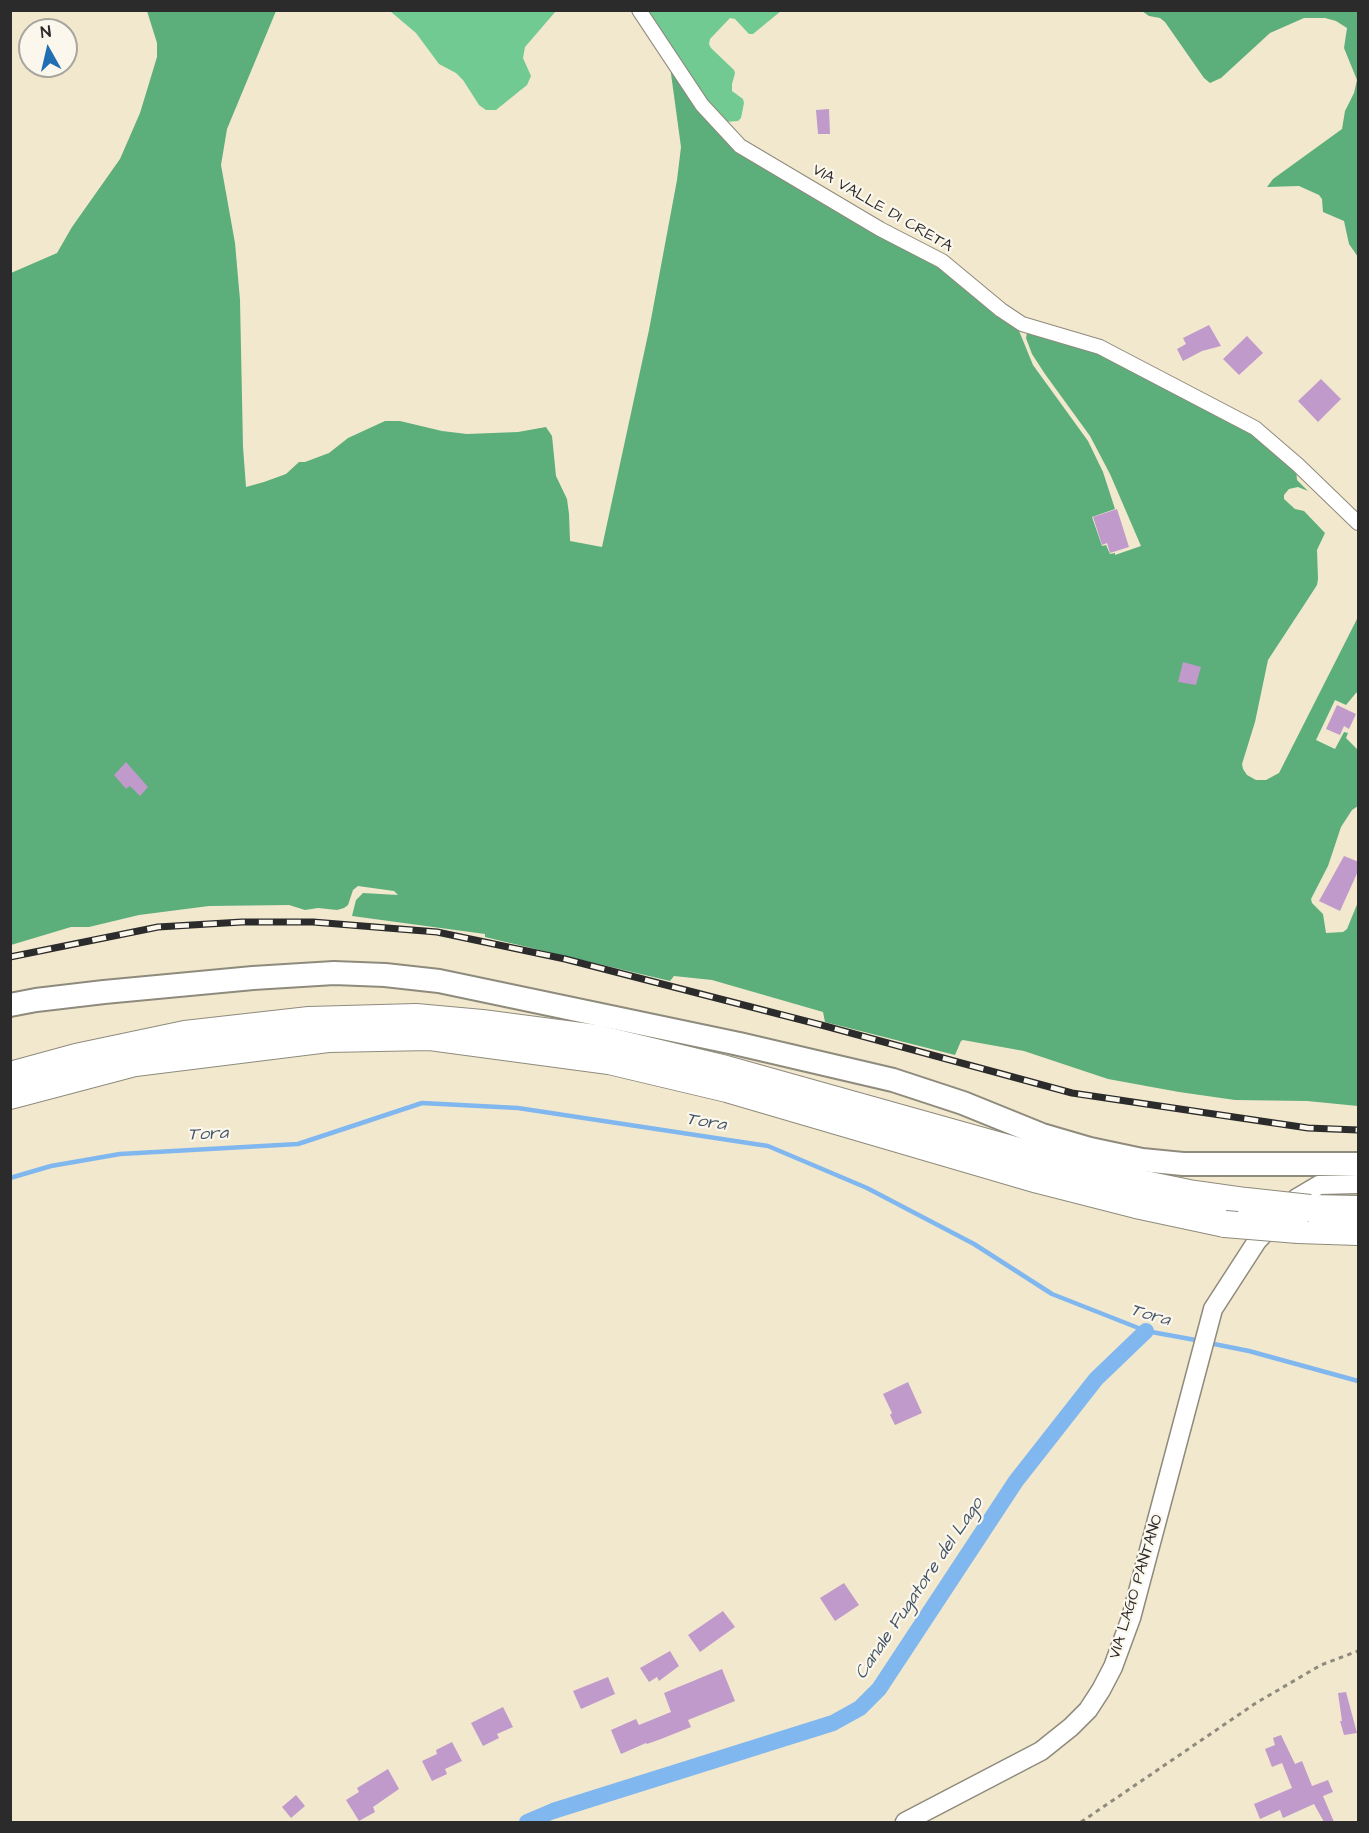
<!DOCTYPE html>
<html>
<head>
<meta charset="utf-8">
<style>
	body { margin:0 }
	#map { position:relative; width:1369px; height:1833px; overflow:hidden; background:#f2e8ce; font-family:"Architects Daughter",sans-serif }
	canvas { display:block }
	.frame { position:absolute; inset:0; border:12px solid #2b2b2b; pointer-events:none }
	.north { position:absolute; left:18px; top:18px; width:60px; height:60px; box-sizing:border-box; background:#fbf7ec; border:2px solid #a8a59f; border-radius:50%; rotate:352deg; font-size:16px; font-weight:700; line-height:24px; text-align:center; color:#2b2b2b }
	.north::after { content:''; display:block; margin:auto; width:21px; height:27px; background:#1f6fb2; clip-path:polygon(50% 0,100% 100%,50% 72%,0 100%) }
</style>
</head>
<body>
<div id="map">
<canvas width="1369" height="1833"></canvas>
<div class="frame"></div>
<div class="north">N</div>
</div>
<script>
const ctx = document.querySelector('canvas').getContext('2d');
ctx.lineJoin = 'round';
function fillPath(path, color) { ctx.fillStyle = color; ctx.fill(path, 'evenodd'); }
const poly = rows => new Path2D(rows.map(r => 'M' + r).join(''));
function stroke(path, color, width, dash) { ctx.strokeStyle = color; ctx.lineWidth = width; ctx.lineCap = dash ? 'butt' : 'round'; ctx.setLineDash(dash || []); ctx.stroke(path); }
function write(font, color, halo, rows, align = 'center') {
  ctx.font = font + ' "Architects Daughter",sans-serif'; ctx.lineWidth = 4.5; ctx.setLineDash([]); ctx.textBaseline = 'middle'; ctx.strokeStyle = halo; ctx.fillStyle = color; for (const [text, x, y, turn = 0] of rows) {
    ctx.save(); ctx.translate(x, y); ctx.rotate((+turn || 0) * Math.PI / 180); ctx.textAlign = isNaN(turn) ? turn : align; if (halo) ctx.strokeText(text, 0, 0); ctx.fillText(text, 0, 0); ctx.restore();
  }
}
const green = poly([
	[390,11,556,11,525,47,523,58,531,76,527,85,496,110,486,110,479,105,463,80,456,73,439,64,416,33],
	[647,11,781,11,753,34,749,34,735,19,730,18,710,39,709,44,711,48,734,70,735,73,732,84,732,91,743,99,744,103,741,118,738,121,725,122,684,71]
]);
const forest = poly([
	[147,11,276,11,227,129,221,165,235,243,240,300,243,447,246,487,264,482,286,474,299,462,305,462,329,453,348,438,385,421,400,421,442,431,467,434,518,432,546,427,552,436,556,476,567,499,569,514,570,541,602,547,649,330,677,180,681,147,669,59,720,126,930,256,1015,321,1033,365,1088,441,1103,472,1115,509,1092,517,1102,546,1106,545,1110,554,1115,553,1115,555,1141,546,1110,474,1090,436,1045,374,1032,354,1026,338,1028,328,1101,348,1250,430,1296,469,1297,480,1308,491,1298,487,1289,489,1284,495,1284,499,1295,509,1304,511,1325,533,1317,550,1318,579,1317,585,1306,602,1268,660,1255,722,1242,764,1243,769,1247,775,1256,780,1266,780,1279,773,1358,617,1358,692,1356,693,1346,705,1335,700,1316,740,1335,749,1344,732,1348,733,1346,738,1358,750,1358,806,1352,810,1341,827,1328,866,1311,899,1312,903,1323,914,1326,933,1343,932,1347,929,1358,902,1358,1106,1307,1101,1235,1100,1179,1092,1108,1079,1024,1051,963,1040,961,1041,955,1055,825,1022,823,1012,712,980,674,976,670,981,485,937,485,934,352,916,356,900,363,893,398,895,394,891,358,886,353,890,348,905,344,908,337,910,318,908,305,910,289,905,209,906,139,915,89,927,71,927,11,945,11,273,57,253,72,227,120,159,140,113,157,57,157,43],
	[1142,11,1358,11,1358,257,1349,244,1344,221,1323,212,1322,199,1319,195,1299,186,1267,187,1273,179,1342,129,1345,111,1354,93,1357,80,1344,48,1347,28,1336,21,1325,18,1304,18,1270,33,1221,78,1210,83,1204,78,1165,22,1160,18,1149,16]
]);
const stream = poly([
	[10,1178,51,1166,120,1154,298,1144,422,1103,518,1108,768,1146,867,1188,974,1244,1052,1294,1146,1331,1201,1341],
	[1209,1343,1249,1351,1358,1381]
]);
const canal = poly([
	[527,1822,553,1811,833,1723,860,1708,879,1689,1016,1481,1096,1379,1146,1331]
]);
const building = poly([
	[829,109,830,134,818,134,816,110],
	[1209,325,1221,346,1202,351,1183,361,1177,349,1186,344,1183,338],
	[1247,336,1263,353,1239,375,1223,359],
	[1321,379,1341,399,1318,422,1298,401],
	[1117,509,1129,547,1110,553,1107,543,1102,545,1093,517],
	[1183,662,1201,667,1196,685,1178,682],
	[1337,705,1356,714,1349,729,1344,726,1340,735,1326,729],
	[126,762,148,787,140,796,130,786,126,789,114,775],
	[1344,856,1359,862,1359,869,1340,911,1319,901],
	[908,1382,922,1413,895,1425,890,1415,892,1413,883,1394],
	[844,1583,859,1605,835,1621,820,1598],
	[723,1611,735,1627,700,1652,688,1635],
	[670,1651,679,1666,659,1681,657,1677,649,1682,640,1668],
	[722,1669,735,1701,688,1720,691,1727,661,1739,647,1744,646,1743,621,1754,611,1730,636,1719,639,1725,671,1712,664,1693],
	[608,1677,615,1694,581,1709,573,1691],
	[1346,1692,1357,1733,1344,1735,1340,1721,1342,1721,1338,1693],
	[503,1707,513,1727,497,1734,499,1738,483,1746,471,1723],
	[1281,1735,1295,1764,1302,1761,1312,1786,1328,1780,1333,1792,1323,1796,1334,1822,1324,1822,1314,1804,1283,1818,1280,1810,1260,1819,1254,1804,1292,1788,1282,1763,1272,1767,1265,1749,1275,1745,1273,1738],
	[452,1742,462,1761,445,1769,447,1774,432,1781,422,1761,437,1754,436,1750],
	[388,1769,399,1789,373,1807,375,1812,359,1821,346,1800,359,1792,357,1788],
	[296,1795,305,1806,291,1818,282,1807]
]);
const path = poly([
	[1081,1822,1256,1703,1321,1665,1358,1651]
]);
const minor = poly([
	[639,10,702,105,740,146,880,229,942,261,1001,310,1022,324,1100,347,1255,428,1298,465,1358,523]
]);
const tertiary = poly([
	[905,1822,1041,1751,1071,1727,1088,1710,1101,1690,1113,1667,1131,1618,1213,1309,1257,1241,1297,1198,1319,1185,1358,1184]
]);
const primary = poly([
	[10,1005,36,1000,104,992,253,978,334,973,385,975,439,981,739,1044,893,1080,963,1103,1042,1135,1090,1149,1142,1160,1183,1164,1358,1164]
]);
const motorway = poly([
	[10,1075,76,1057,185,1034,309,1020,416,1017,482,1023,596,1038,726,1069,1115,1178,1189,1193,1246,1201],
	[10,1096,135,1063,328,1039,430,1037,609,1061,727,1089,1038,1180,1136,1205,1225,1224],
	[1310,1208,1358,1209],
	[1298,1230,1358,1232]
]);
const rail = poly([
	[10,957,158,927,242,922,313,922,437,932,565,959,825,1026,1072,1093,1308,1128,1358,1130]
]);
const motorwayBridge = poly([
	[1246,1201,1310,1208],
	[1225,1224,1298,1230]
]);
const streetNames = [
	["VIA VALLE DI CRETA",882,209,30],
	["VIA LAGO PANTANO",1137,1587,-73]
];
const waterNames = [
	["Tora",706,1123,9],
	["Tora",208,1135,-3],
	["Tora",1150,1316,16],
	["Canale Fugatore del Lago",920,1589,-56]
];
fillPath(green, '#70ca91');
fillPath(forest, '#5cae7b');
stroke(stream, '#80b7ef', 4.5);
stroke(canal, '#80b7ef', 16);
fillPath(building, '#c09acb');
stroke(minor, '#8e8a7c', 16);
stroke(tertiary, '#8e8a7c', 21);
stroke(primary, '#8e8a7c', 26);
stroke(motorway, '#8e8a7c', 28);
stroke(path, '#8e8a7c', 3, [4.5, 4.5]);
stroke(minor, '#fff', 14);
stroke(tertiary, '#fff', 18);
stroke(primary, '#fff', 22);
stroke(motorway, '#fff', 26);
stroke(rail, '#2b2b2b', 7);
stroke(rail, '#fbf7ec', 4.5, [14]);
stroke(motorwayBridge, '#8e8a7c', 28, []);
stroke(motorwayBridge, '#fff', 26);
write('16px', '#2b2b2b', '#fbf7ec', streetNames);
write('italic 18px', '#456', '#fbf7ec', waterNames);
</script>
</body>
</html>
